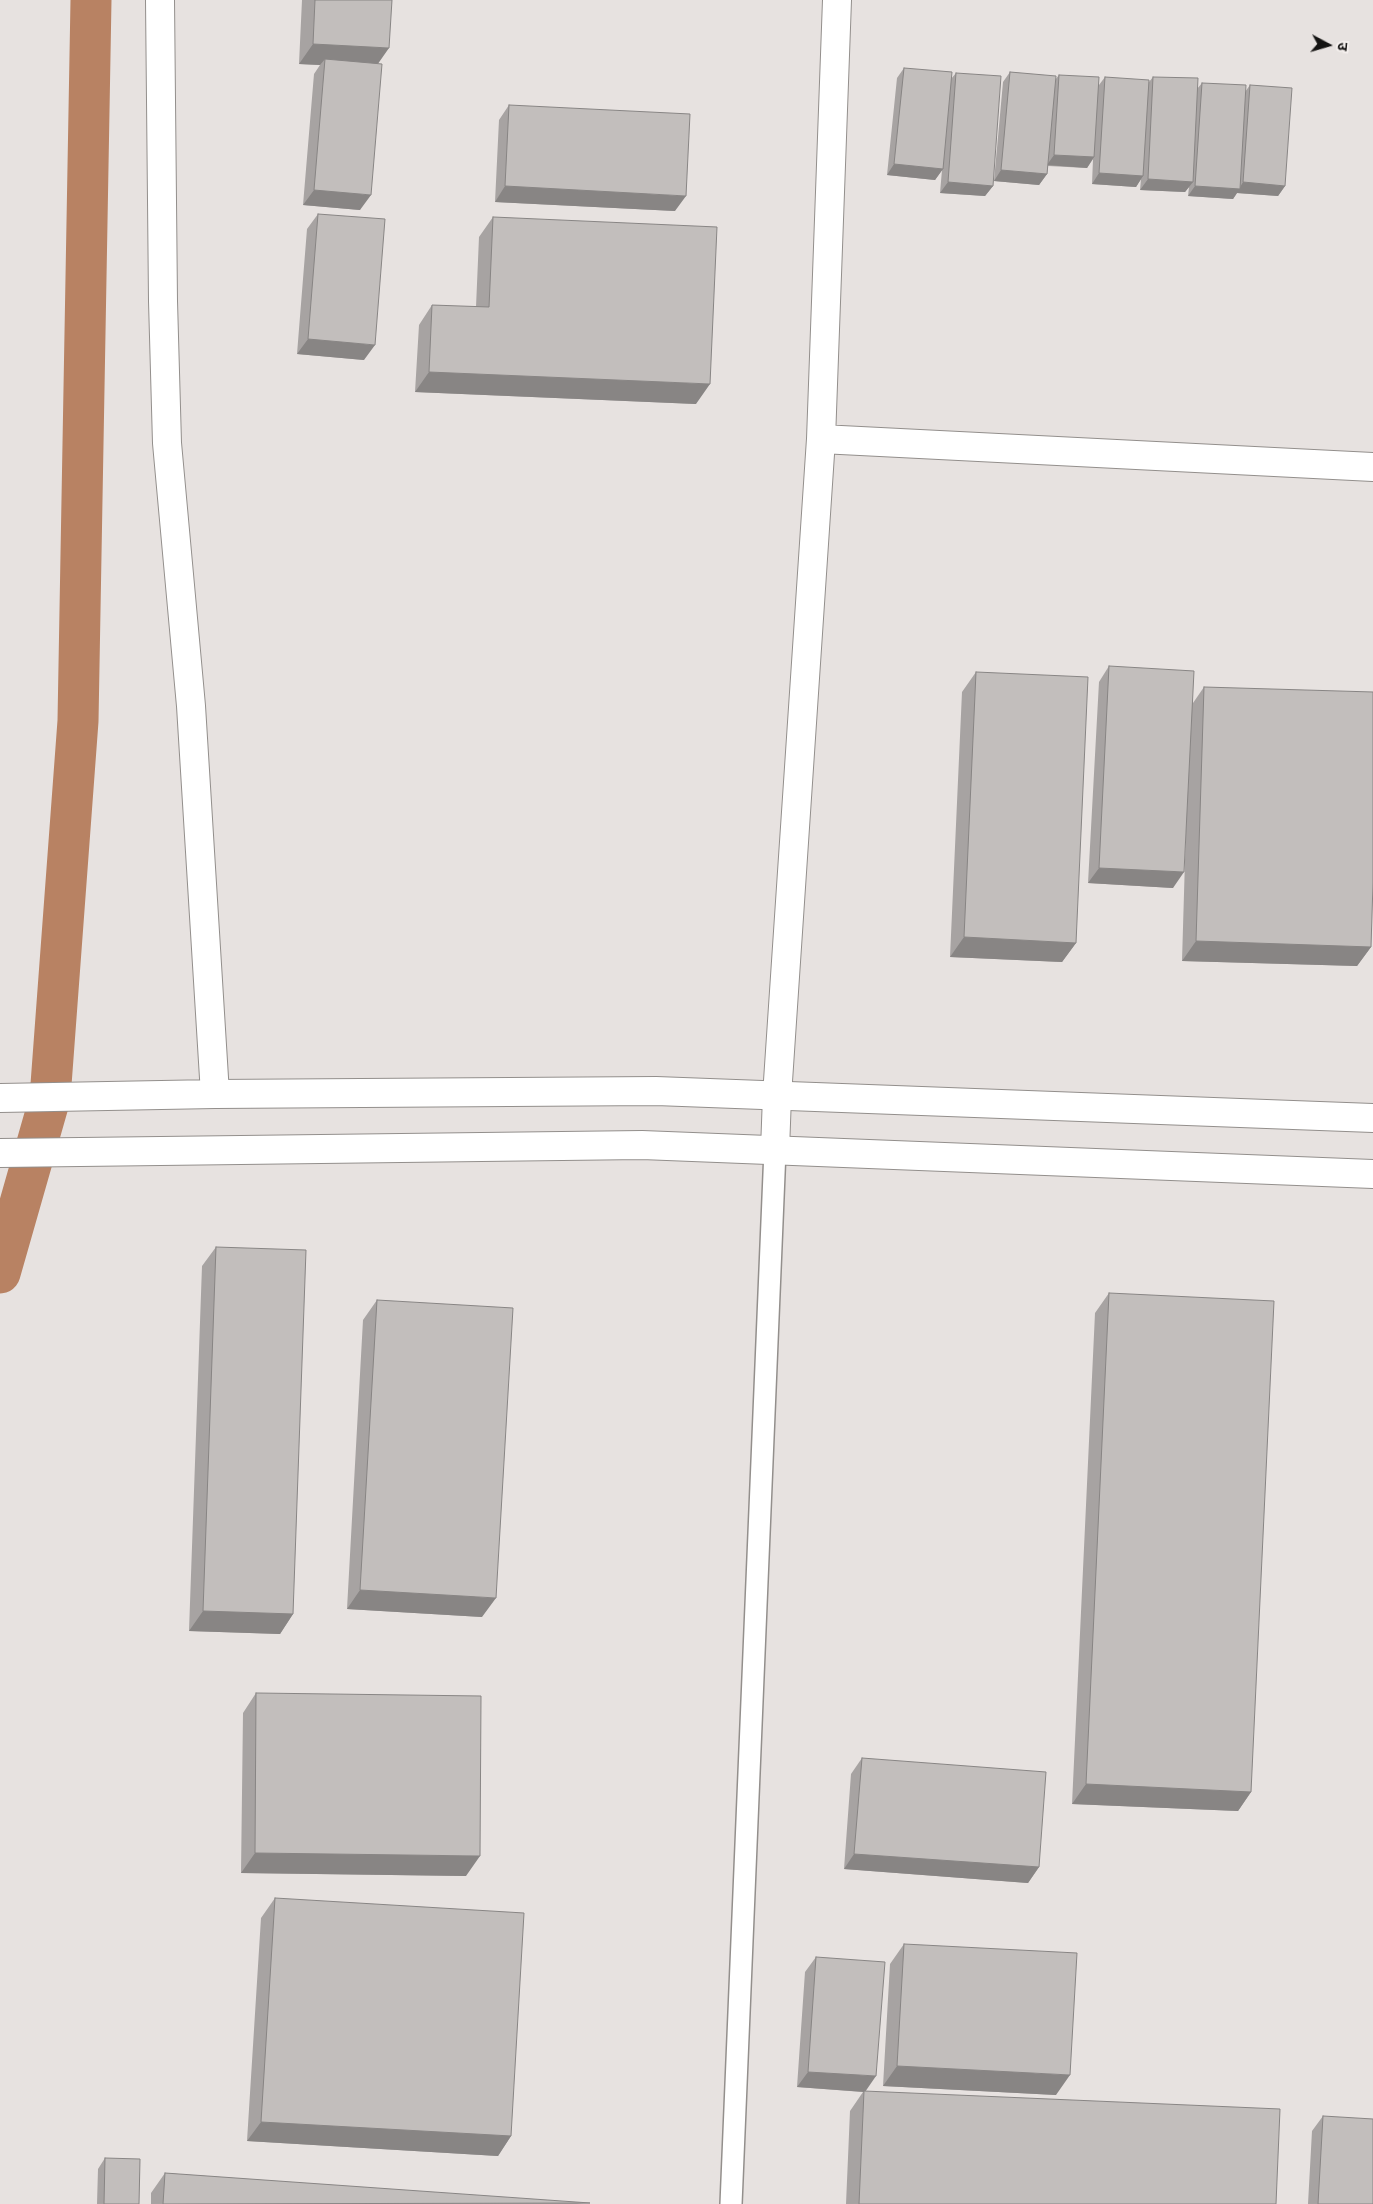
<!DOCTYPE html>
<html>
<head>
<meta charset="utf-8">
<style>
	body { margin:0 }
	#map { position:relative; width:1373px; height:2204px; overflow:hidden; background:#e7e2e0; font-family:"Noto Sans","Noto Sans Devanagari",sans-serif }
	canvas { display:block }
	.north { position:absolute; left:1303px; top:20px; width:50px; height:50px; -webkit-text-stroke:4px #f4efed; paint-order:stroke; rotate:96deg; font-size:14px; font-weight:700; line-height:20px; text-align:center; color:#141312 }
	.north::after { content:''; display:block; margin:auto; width:18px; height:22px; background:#141312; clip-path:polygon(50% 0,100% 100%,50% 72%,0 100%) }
</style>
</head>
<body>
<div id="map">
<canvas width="1373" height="2204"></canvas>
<div class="north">उ</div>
</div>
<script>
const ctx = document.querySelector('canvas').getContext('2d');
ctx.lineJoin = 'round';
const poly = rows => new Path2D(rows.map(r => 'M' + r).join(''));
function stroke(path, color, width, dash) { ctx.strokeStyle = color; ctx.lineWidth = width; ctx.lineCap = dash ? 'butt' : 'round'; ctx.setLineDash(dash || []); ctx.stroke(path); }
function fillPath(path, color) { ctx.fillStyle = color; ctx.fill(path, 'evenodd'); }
const canal = poly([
	[0,1273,50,1098,78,721,91,0]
]);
const service = poly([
	[731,2204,775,1150]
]);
const minor = poly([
	[821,439,1373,467],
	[775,1150,777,1096,821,439,837,0]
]);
const tertiary = poly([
	[160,0,163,301,167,443,191,706,215,1094],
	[0,1098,215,1094,656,1091,1373,1118],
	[0,1153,642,1145,1373,1174]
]);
const wall = poly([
	[302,0,392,0,378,63,360,210,303,205,314,74,320,65,299,64],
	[904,68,951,79,956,73,993,186,985,196,940,193,942,170,935,180,887,175,897,78],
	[1010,72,1055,80,1059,75,1099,85,1105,77,1149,82,1153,77,1197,89,1202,83,1245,92,1250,85,1285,186,1278,196,1237,193,1233,199,1188,196,1189,187,1185,192,1140,190,1141,179,1136,187,1092,184,1093,159,1087,168,1048,166,1047,174,1039,185,994,181,1003,82],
	[509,105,675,211,495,202,499,120],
	[318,214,364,360,297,354,307,229],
	[493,217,696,404,415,392,419,325,432,305,476,307,479,237],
	[1109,666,1193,703,1204,687,1371,947,1357,966,1182,961,1186,826,1173,888,1088,883,1099,682],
	[976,672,1076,943,1062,962,950,957,962,692],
	[216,1247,293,1614,280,1634,189,1631,202,1266],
	[1109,1293,1251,1792,1238,1811,1072,1804,1095,1313],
	[377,1300,482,1617,347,1609,363,1320],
	[256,1693,466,1876,241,1873,243,1713],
	[862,1758,1039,1867,1028,1883,844,1869,851,1774],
	[275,1898,511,2136,498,2156,247,2141,261,1918],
	[904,1944,1056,2095,883,2086,890,1964],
	[816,1957,865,2091,1276,2204,846,2204,850,2111,863,2092,797,2087,805,1972],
	[1323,2116,1373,2204,1308,2204,1312,2131],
	[105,2158,139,2204,97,2204,98,2169],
	[165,2173,590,2204,151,2204,151,2193]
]);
const shadedWall = poly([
	[313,44,389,48,375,68,325,59,320,65,299,64],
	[1054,155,1094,157,1087,168,1047,165],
	[894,164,943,169,935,180,887,175],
	[1001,170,1047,174,1039,185,994,181],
	[1099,173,1143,176,1136,187,1092,184],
	[1148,179,1193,182,1185,192,1140,190],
	[948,182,993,186,985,196,940,193],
	[1243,182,1285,186,1278,196,1237,193,1233,199,1188,196,1195,186,1239,189],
	[505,186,686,196,675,211,495,202],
	[314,190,371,195,360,210,303,205],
	[308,339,375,345,364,360,297,354],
	[429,372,710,384,696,404,415,392],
	[1099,868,1184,872,1173,888,1088,883],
	[964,937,1076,943,1062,962,950,957],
	[1196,941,1371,947,1357,966,1182,961],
	[360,1590,496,1598,482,1617,347,1609],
	[203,1611,293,1614,280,1634,189,1631],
	[1086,1784,1251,1792,1238,1811,1072,1804],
	[255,1853,480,1856,466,1876,241,1873],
	[854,1854,1039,1867,1028,1883,844,1869],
	[897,2066,1070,2075,1056,2095,883,2086],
	[808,2072,876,2076,865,2092,797,2087],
	[261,2122,511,2136,498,2156,247,2141]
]);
const building = poly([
	[315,0,392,0,389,48,313,44,315,0],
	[325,59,382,64,371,195,314,190,325,59],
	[904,68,952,72,943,169,894,164,904,68],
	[1010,72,1056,76,1047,174,1001,170,1010,72],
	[956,73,1001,76,993,186,948,182,956,73],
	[1059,75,1099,77,1094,157,1054,155,1059,75],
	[1105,77,1149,80,1143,176,1099,173,1105,77],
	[1153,77,1198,78,1193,182,1148,179,1153,77],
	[1202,83,1246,85,1240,189,1195,186,1202,83],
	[1250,85,1292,88,1285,186,1243,182,1250,85],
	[509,105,690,114,686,196,505,186,509,105],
	[318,214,385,219,375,345,308,339,318,214],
	[493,217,717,227,710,384,429,372,432,305,489,307,493,217],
	[1109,666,1194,671,1184,872,1099,868,1109,666],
	[976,672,1088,677,1076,943,964,937,976,672],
	[1204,687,1373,692,1373,883,1371,947,1196,941,1204,687],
	[216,1247,306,1250,293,1614,203,1611,216,1247],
	[1109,1293,1274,1301,1251,1792,1086,1784,1109,1293],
	[377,1300,513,1308,496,1598,360,1590,377,1300],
	[256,1693,481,1696,480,1856,255,1853,256,1693],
	[862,1758,1046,1772,1039,1867,854,1854,862,1758],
	[275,1898,524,1913,511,2136,261,2122,275,1898],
	[904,1944,1077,1953,1070,2075,897,2066,904,1944],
	[816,1957,885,1962,876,2076,808,2072,816,1957],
	[864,2091,1280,2109,1276,2204,859,2204,864,2091],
	[1323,2116,1373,2119,1373,2204,1318,2204,1323,2116],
	[105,2158,140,2159,139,2204,104,2204,105,2158],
	[165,2173,590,2203,163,2204,165,2173]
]);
stroke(canal, '#b88263', 41);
stroke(service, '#938f8c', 24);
stroke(minor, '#938f8c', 30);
stroke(tertiary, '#938f8c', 30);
stroke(service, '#fff', 21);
stroke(minor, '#fff', 28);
stroke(tertiary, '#fff', 28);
fillPath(wall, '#a7a3a2');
fillPath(shadedWall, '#888584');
fillPath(building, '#c2bebc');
stroke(building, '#888584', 1);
</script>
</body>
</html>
